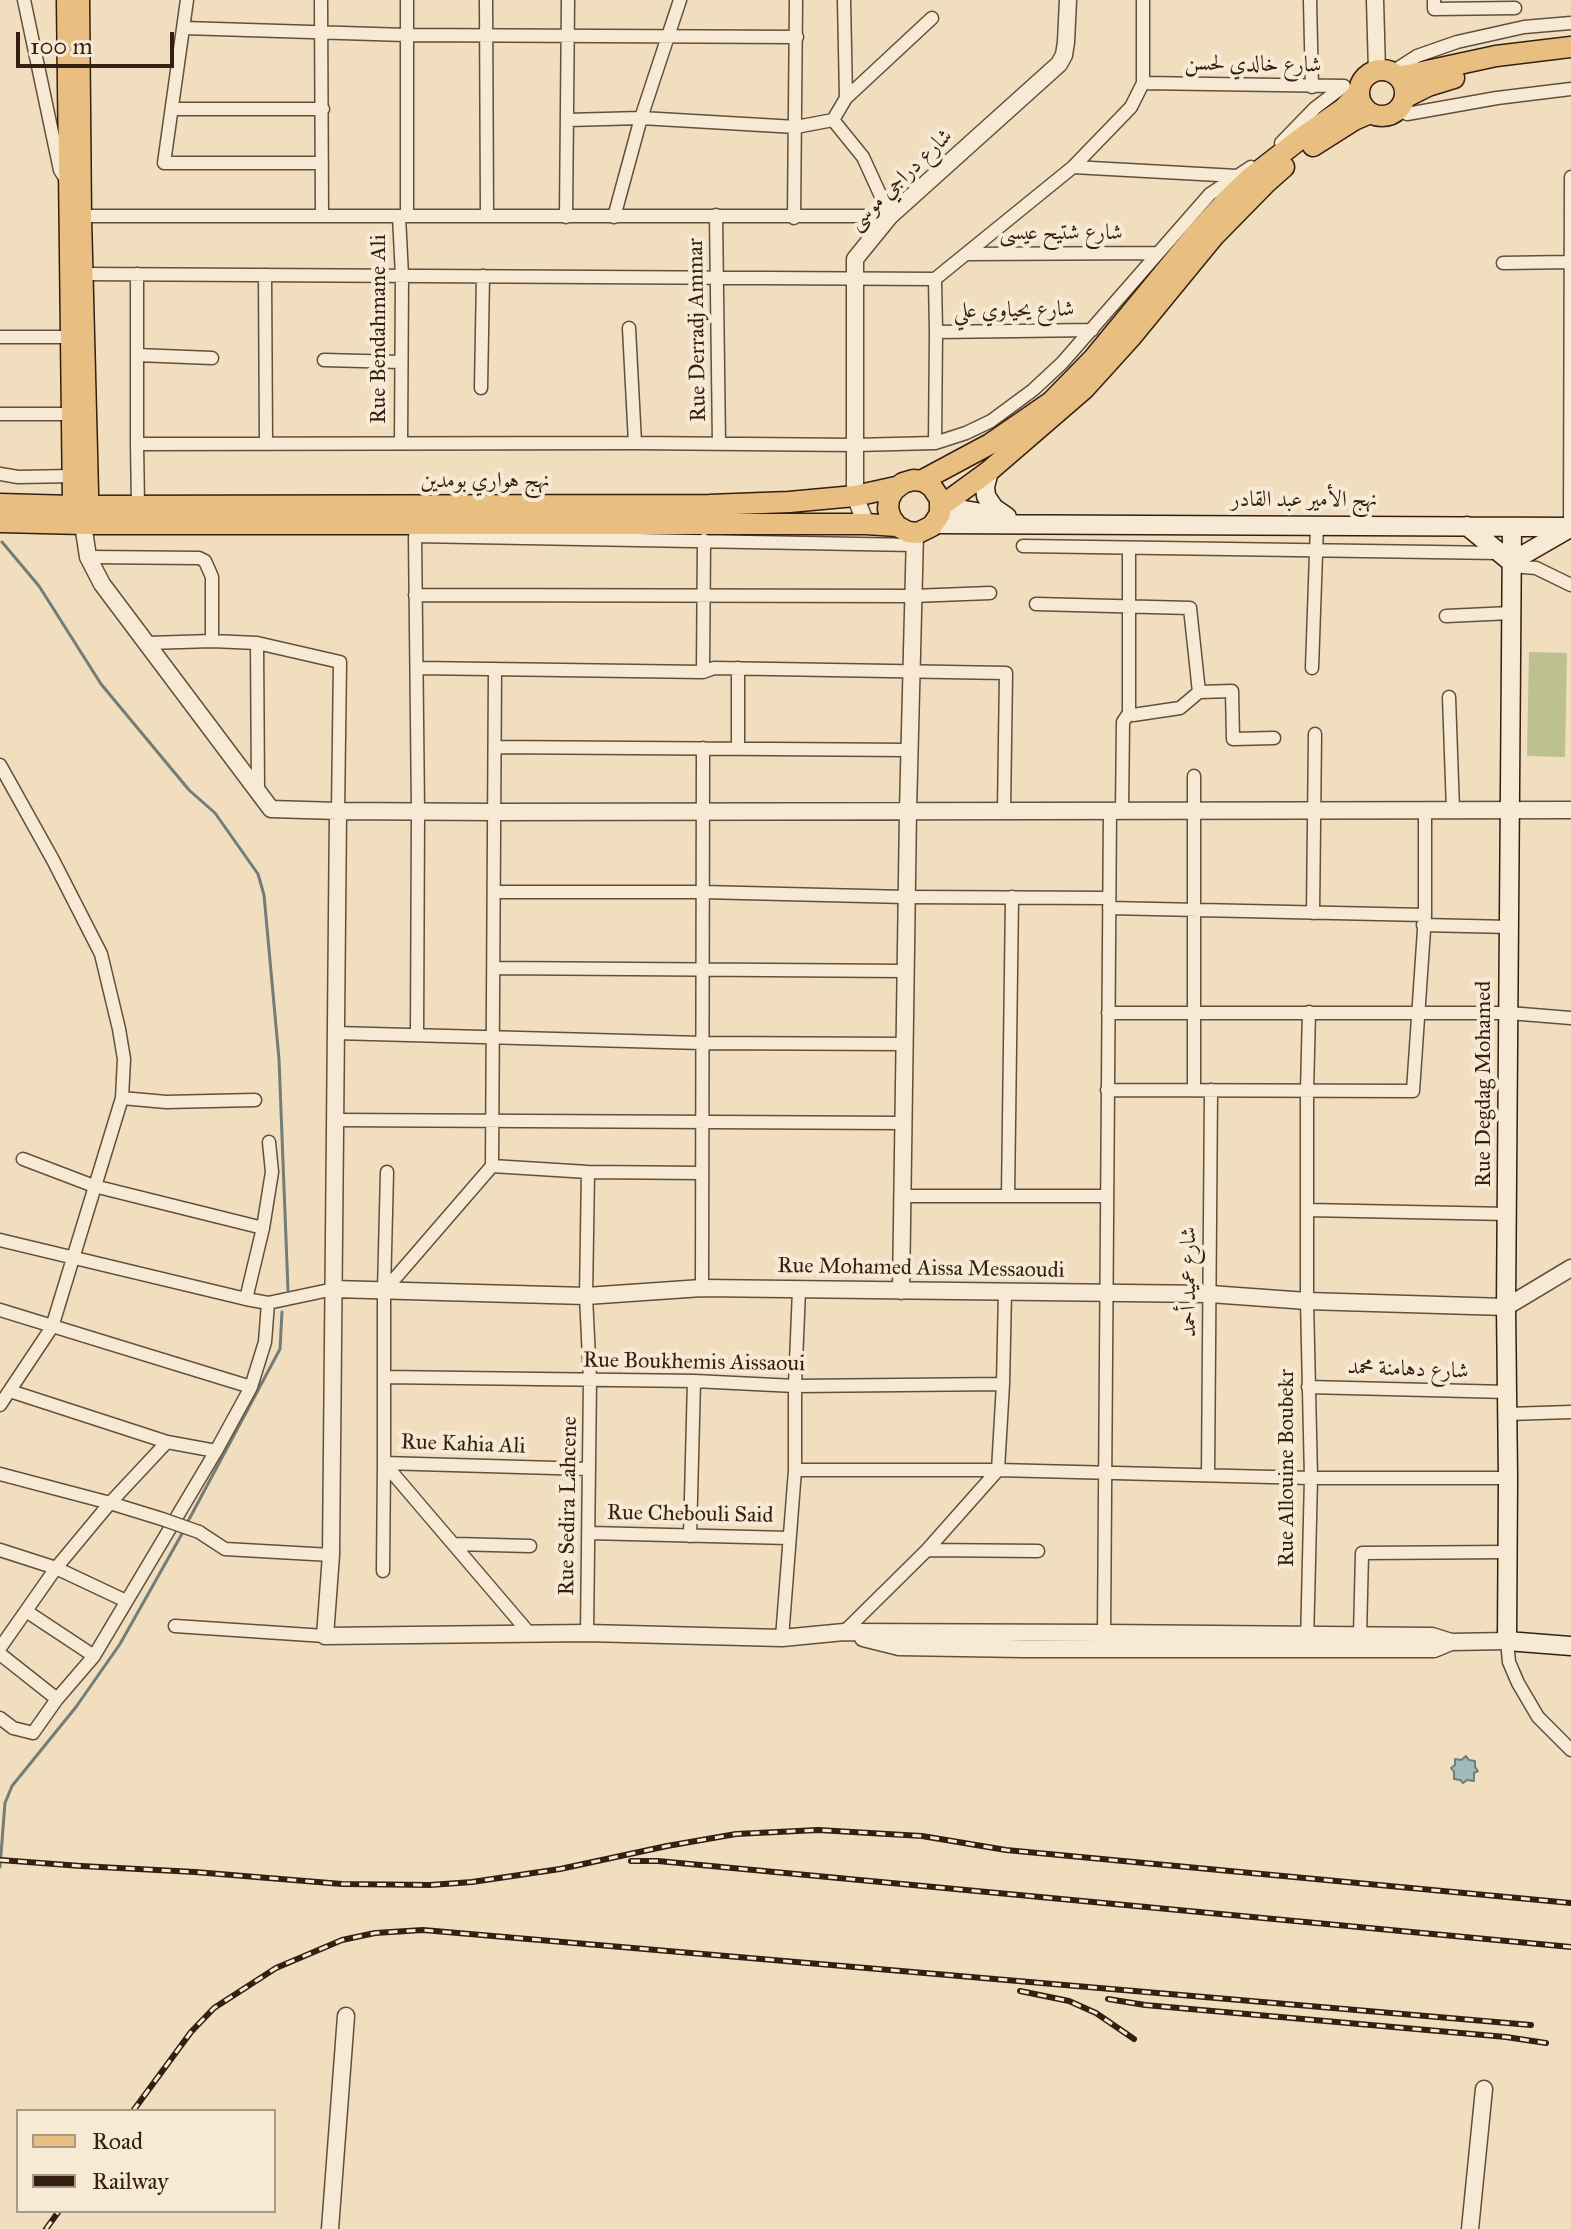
<!DOCTYPE html>
<html>
<head>
<meta charset="utf-8">
<style>
	body { margin:0 }
	#map { position:relative; width:1571px; height:2229px; overflow:hidden; background:#f1debf; font-family:"IM FELL Great Primer",serif }
	canvas { display:block }
	.legend { position:absolute; left:16px; top:2109px; width:260px; height:104px; box-sizing:border-box; background:#f6ead5; border:2px solid #a89986; margin:0; padding:10px 14px; list-style:none; font-size:24px; color:#341f10 }
	.legend li { display:flex; align-items:center; gap:16px; height:40px }
	.legend b { width:40px; border:2px solid #a89986 }
	.scale { position:absolute; left:16px; top:32px; width:158px; height:36px; box-sizing:border-box; border:4px solid #341f10; border-top:0; padding-left:10px; font-size:24px; line-height:28px; white-space:nowrap; color:#341f10; -webkit-text-stroke:6px #f6ead5; paint-order:stroke }
</style>
</head>
<body>
<div id="map">
<canvas width="1571" height="2229"></canvas>
<ul class="legend">
<li><b style="height:10px;background:#e8bf80"></b>Road</li>
<li><b style="height:10px;background:#341f10"></b>Railway</li>
</ul>
<div class="scale">100 m</div>
</div>
<script>
const ctx = document.querySelector('canvas').getContext('2d');
ctx.lineJoin = 'round';
function fillPath(path, color) { ctx.fillStyle = color; ctx.fill(path, 'evenodd'); }
const poly = rows => new Path2D(rows.map(r => 'M' + r).join(''));
function stroke(path, color, width, dash) { ctx.strokeStyle = color; ctx.lineWidth = width; ctx.lineCap = dash ? 'butt' : 'round'; ctx.setLineDash(dash || []); ctx.stroke(path); }
function write(font, color, halo, rows, align = 'center') {
  ctx.font = font + ' "IM FELL Great Primer",Amiri,serif'; ctx.lineWidth = 8; ctx.setLineDash([]); ctx.textBaseline = 'middle'; ctx.strokeStyle = halo; ctx.fillStyle = color; for (const [text, x, y, turn = 0] of rows) {
    ctx.save(); ctx.translate(x, y); ctx.rotate((+turn || 0) * Math.PI / 180); ctx.textAlign = isNaN(turn) ? turn : align; if (halo) ctx.strokeText(text, 0, 0); ctx.fillText(text, 0, 0); ctx.restore();
  }
}
const green = poly([
	[1529,652,1567,653,1565,757,1527,756]
]);
const water = poly([
	[1466,1756,1469,1760,1475,1761,1475,1767,1478,1771,1474,1773,1474,1781,1467,1780,1463,1783,1460,1780,1454,1779,1454,1772,1451,1768,1455,1765,1455,1759,1461,1760,1466,1756]
]);
const stream = poly([
	[2,542,39,586,101,684,189,790,215,813,258,874,264,895,279,1059,288,1290],
	[186,1525,280,1349,282,1312],
	[0,1867,5,1803,12,1786,76,1707,120,1644,183,1532]
]);
const minor = poly([
	[24,0,60,170,65,178],
	[187,0,164,163,322,163],
	[321,0,322,216],
	[407,0,407,215],
	[486,0,487,215],
	[844,0,846,98],
	[1310,0,1312,87],
	[1434,0,1434,9,1515,8],
	[184,28,406,35,797,37],
	[1392,72,1417,56,1457,42,1524,27,1571,23],
	[1143,83,1344,86],
	[173,109,323,109],
	[1400,109,1407,114,1497,98,1571,89],
	[833,120,846,98,932,18],
	[1281,143,1315,108,1344,86],
	[1073,167,1237,176],
	[716,215,719,444],
	[76,216,890,216,863,157,833,120,796,127,641,118,568,120],
	[399,216,402,276,401,443],
	[566,217,568,0],
	[614,217,641,118,680,0],
	[794,218,796,0],
	[966,254,1157,253],
	[1503,263,1569,262],
	[83,274,935,279,1073,167,1131,107,1143,83,1143,0],
	[265,275,266,443],
	[935,279,936,332,935,443],
	[629,328,635,443],
	[936,332,1092,330],
	[0,337,71,337],
	[137,355,212,358],
	[324,360,401,362],
	[481,388,483,276],
	[0,414,73,414],
	[137,444,137,274],
	[0,474,18,477,73,476],
	[138,506,137,444,635,443,855,445,935,443,966,433,991,421,1033,390,1062,363,1210,194,1251,167],
	[1570,527,1571,177],
	[1023,546,1500,553],
	[88,557,199,558,205,561,212,577,212,641],
	[1511,566,1536,568,1571,585],
	[415,595,913,596,990,593],
	[1036,604,1190,608,1199,692],
	[1446,616,1511,613],
	[148,643,212,641,257,643,340,662,338,811],
	[257,643,258,790],
	[418,668,703,672,714,668,1006,673,1004,810],
	[738,668,738,748],
	[1312,668,1317,525],
	[703,672,704,540],
	[1449,697,1453,810],
	[1129,713,1133,715,1180,708,1199,692,1232,691,1233,739,1274,738],
	[495,747,909,750],
	[0,765,53,860,101,954,119,1029,124,1059,122,1098,52,1327,0,1405],
	[1122,810,1123,722,1129,713,1129,548],
	[494,892,702,892,906,897,1109,898],
	[1109,908,1425,915],
	[1313,913,1315,734],
	[1423,925,1510,927],
	[494,968,905,971],
	[1108,1013,1509,1013,1571,1018],
	[336,1033,702,1043,905,1044],
	[417,1035,418,811,415,536,914,545],
	[1107,1090,1413,1091,1425,915,1425,810],
	[1194,1090,1194,776],
	[122,1098,166,1102,255,1100],
	[335,1120,903,1123],
	[23,1159,94,1186,263,1228],
	[492,1166,588,1172,702,1173],
	[387,1172,384,1291,384,1463,530,1634],
	[903,1196,1107,1196],
	[1008,1196,1012,897],
	[1308,1210,1508,1214],
	[0,1240,246,1299],
	[702,1288,703,748],
	[384,1291,492,1166,495,669],
	[268,1303,334,1289],
	[0,1310,251,1387],
	[384,1377,694,1381,795,1386,1003,1384],
	[1308,1387,1508,1392],
	[10,1391,167,1442,216,1451],
	[1508,1414,1571,1412],
	[795,1470,998,1470,1311,1478,1508,1478],
	[0,1474,110,1503,162,1519],
	[1208,1475,1211,1090],
	[199,1532,225,1549,331,1555],
	[589,1533,789,1538],
	[690,1536,694,1381],
	[455,1544,530,1546],
	[0,1550,56,1568,126,1601],
	[927,1550,1038,1551],
	[383,1571,384,1463,589,1469],
	[26,1611,94,1656],
	[175,1626,325,1636],
	[844,1632,927,1550,998,1470,1003,1384,1005,1292],
	[587,1633,590,1380,586,1296,588,1172],
	[1104,1633,1110,810],
	[1360,1636,1362,1553,1508,1552],
	[782,1638,795,1470,795,1386,799,1290],
	[1507,1641,1509,1662,1518,1683,1538,1717,1571,1750],
	[1307,1643,1311,1478,1307,1301,1307,1091,1309,1012],
	[0,1648,56,1568,110,1503,167,1442],
	[0,1654,57,1699],
	[0,1718,13,1728,33,1733,57,1699,94,1656,216,1451,251,1387,265,1342,268,1303,246,1299,263,1228,272,1172,269,1142]
]);
const tertiary = poly([
	[1375,0,1377,71],
	[83,524,88,557,102,584,271,809,338,811,496,812,1571,810],
	[866,524,855,496,855,259,890,216,1059,64,1064,55,1066,42,1068,0],
	[338,811,331,1555,325,1636,587,1633,782,1638,844,1632,1104,1633,1432,1636,1451,1642,1507,1641],
	[334,1289,586,1296,702,1288,1210,1294,1307,1301,1506,1307,1571,1268],
	[901,1291,908,811,915,533],
	[863,1638,899,1647,1024,1649,1434,1649,1451,1642],
	[330,2229,346,2016],
	[1470,2229,1484,2089]
]);
const secondary = poly([
	[989,471,985,487,986,496,994,508,1007,517],
	[941,506,994,515],
	[935,524,1571,527],
	[1467,526,1511,562,1568,529],
	[1512,527,1506,1307,1508,1478,1507,1641,1571,1646]
]);
const primary = poly([
	[67,0,73,506,83,524,88,506,88,492,81,217,79,0],
	'1359 93a23 23 0 1 1 46 0a23 23 0 1 1-46 0Z',
	[1399,77,1496,56,1571,47],
	[1406,97,1428,86,1454,78],
	[1313,146,1354,120,1370,113],
	[921,481,990,444,1051,402,1093,359,1196,234,1228,199,1250,178,1304,136,1343,109,1359,92],
	[78,506,709,505,789,502,855,496,896,487],
	[941,506,989,471,1084,389,1132,336,1214,236,1266,183,1284,167],
	[83,524,866,524,897,526,908,532,918,533,932,526,940,514,940,499,932,487,923,481,913,480,903,483,894,490,889,499,888,509,891,518,897,526]
]);
const trunk = poly([
	[0,504,73,506],
	[0,522,83,524]
]);
const rail = poly([
	[0,1860,81,1866,195,1872,342,1884,430,1885,472,1882,560,1869,667,1846,736,1834,818,1830,922,1836,1006,1850,1571,1903],
	[631,1861,658,1861,1571,1947],
	[1020,1991,1069,2001,1096,2013,1134,2039],
	[1108,1999,1145,2005,1506,2037,1546,2043],
	[133,2111,191,2032,214,2008,276,1968,342,1940,375,1933,423,1930,1531,2025],
	[46,2229,59,2211]
]);
const minorBridge = poly([
	[162,1519,199,1532]
]);
const streetNames = [
	["شارع خالدي لحسن",1253,65,1],
	["شارع دراجي موسى",901,180,-44],
	["شارع شتيح عيسى",1061,234],
	["شارع يحياوي علي",1014,311,-1],
	["Rue Bendahmane Ali",380,329,-90],
	["Rue Derradj Ammar",698,330,-91],
	["نهج هواري بومدين",485,482],
	["نهج الأمير عبد القادر",1304,501],
	["Rue Degdag Mohamed",1485,1084,-90],
	["Rue Mohamed Aissa Messaoudi",921,1269,1],
	["شارع عميد أحمد",1190,1282,-90],
	["Rue Boukhemis Aissaoui",694,1363,1],
	["شارع دهامنة محمد",1408,1370,2],
	["Rue Kahia Ali",463,1445,2],
	["Rue Allouine Boubekr",1288,1468,-90],
	["Rue Sedira Lahcene",569,1506,-89],
	["Rue Chebouli Said",690,1515,1]
];
fillPath(green, '#bdc090');
fillPath(water, '#9ebabb');
stroke(water, '#747c77', 2);
stroke(stream, '#747c77', 3);
stroke(minor, '#634f3c', 15);
stroke(tertiary, '#634f3c', 19);
stroke(secondary, '#341f10', 21);
stroke(primary, '#341f10', 23);
stroke(trunk, '#341f10', 23);
stroke(minor, '#f6ead5', 12);
stroke(tertiary, '#f6ead5', 16);
stroke(secondary, '#f6ead5', 18);
stroke(primary, '#e8bf80', 20);
stroke(trunk, '#e8bf80', 20);
stroke(rail, '#341f10', 6);
stroke(rail, '#f6ead5', 3, [9]);
stroke(minorBridge, '#634f3c', 15, []);
stroke(minorBridge, '#f6ead5', 12);
write('22px', '#341f10', '#f6ead5', streetNames);
</script>
</body>
</html>
